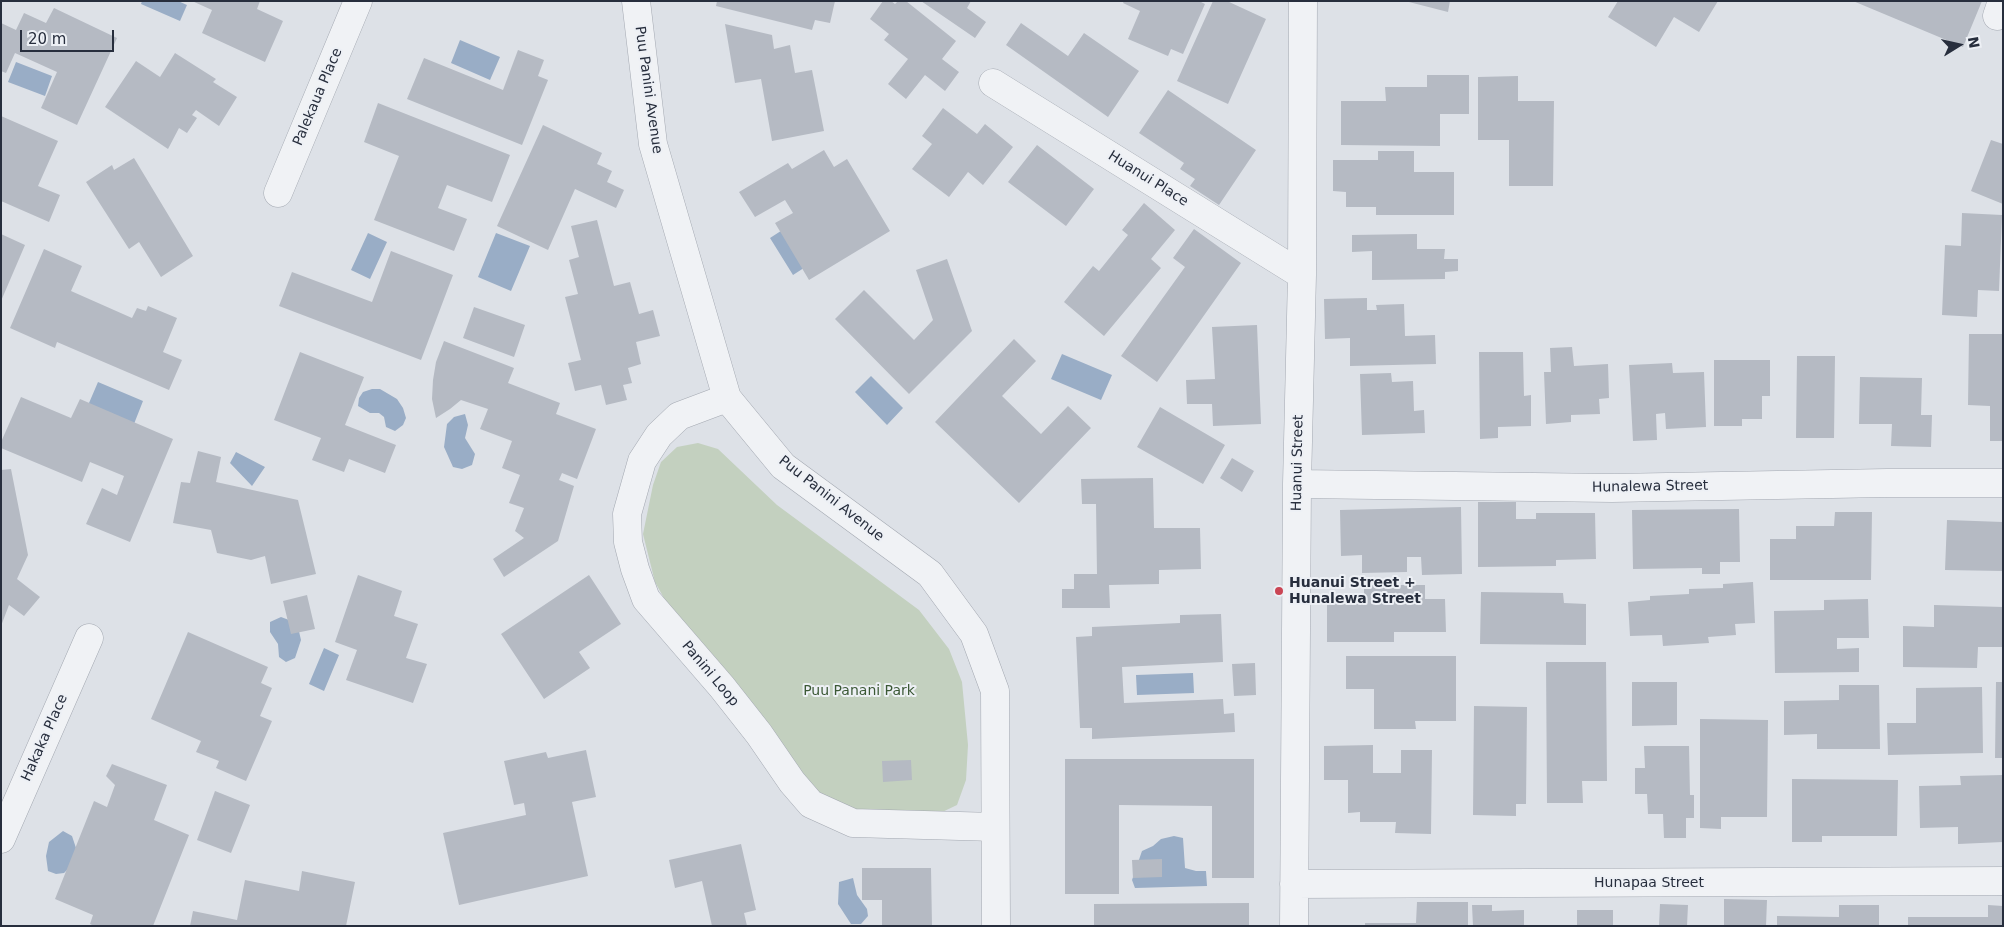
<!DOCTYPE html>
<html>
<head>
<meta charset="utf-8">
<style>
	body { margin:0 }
	#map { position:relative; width:2004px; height:927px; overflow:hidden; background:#dde1e7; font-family:"DejaVu Sans",sans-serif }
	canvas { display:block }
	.frame { position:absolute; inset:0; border:2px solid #272e3d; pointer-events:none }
	.north { position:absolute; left:1934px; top:20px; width:50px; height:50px; -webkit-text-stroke:4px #edf0f5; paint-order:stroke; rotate:80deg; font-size:14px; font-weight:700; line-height:20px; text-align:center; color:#272e3d }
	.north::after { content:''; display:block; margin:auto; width:18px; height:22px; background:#272e3d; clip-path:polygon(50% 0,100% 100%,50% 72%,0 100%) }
	.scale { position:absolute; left:20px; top:30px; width:94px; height:22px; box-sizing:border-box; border:2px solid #272e3d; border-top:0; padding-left:6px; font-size:15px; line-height:18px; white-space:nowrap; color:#272e3d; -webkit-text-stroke:4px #edf0f5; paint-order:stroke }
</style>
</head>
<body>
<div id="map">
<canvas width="2004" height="927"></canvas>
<div class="frame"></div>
<div class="north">N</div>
<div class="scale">20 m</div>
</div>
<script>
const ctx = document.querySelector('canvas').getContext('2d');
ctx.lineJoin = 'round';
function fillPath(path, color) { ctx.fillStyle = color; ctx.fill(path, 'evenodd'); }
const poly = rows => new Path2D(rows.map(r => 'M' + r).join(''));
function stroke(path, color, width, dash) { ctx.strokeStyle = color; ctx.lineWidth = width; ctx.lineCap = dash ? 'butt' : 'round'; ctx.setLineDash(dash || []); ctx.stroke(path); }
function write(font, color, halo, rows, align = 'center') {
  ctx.font = font + ' "DejaVu Sans",sans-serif'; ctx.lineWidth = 4; ctx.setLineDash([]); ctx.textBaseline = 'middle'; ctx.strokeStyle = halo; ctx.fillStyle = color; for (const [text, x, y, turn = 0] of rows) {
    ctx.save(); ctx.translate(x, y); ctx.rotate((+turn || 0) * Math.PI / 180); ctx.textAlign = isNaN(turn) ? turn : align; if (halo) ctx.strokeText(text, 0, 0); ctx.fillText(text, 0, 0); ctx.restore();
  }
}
const green = poly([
	[698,443,718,449,777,505,919,610,949,649,962,682,968,745,966,780,957,805,936,815,856,812,821,799,675,618,655,582,643,534,653,485,661,462,677,447]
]);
const water = poly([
	[142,1,178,1,187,5,180,21,141,4],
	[460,40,500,57,490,80,451,63],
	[16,62,52,76,45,96,8,82],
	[787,227,810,264,793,275,770,238],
	[368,233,387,242,370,279,351,270],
	[496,233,530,246,511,291,478,277],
	[1062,354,1112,375,1101,400,1051,379],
	[871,376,903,408,887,425,855,392],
	[98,382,143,401,132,429,86,410],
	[372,389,380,389,397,399,403,408,406,418,403,425,395,431,386,427,384,417,379,413,370,413,358,406,359,398,363,392],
	[465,414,468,425,465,438,475,454,472,465,462,469,453,467,444,447,447,424,454,417],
	[236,452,265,467,252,486,230,463],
	[281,617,297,623,301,640,295,658,286,662,279,657,278,644,270,632,270,622],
	[324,648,339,655,324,691,309,684],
	[1193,673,1194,693,1137,695,1136,675],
	[63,831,72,836,76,848,71,866,64,873,56,874,48,871,46,856,49,842],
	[1174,836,1183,838,1185,868,1196,871,1206,871,1207,886,1135,888,1132,880,1142,851,1153,846,1161,839],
	[853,878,857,895,867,909,868,916,861,924,851,924,838,904,839,882]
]);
const building = poly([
	[192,1,260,1,257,9,283,21,265,62,202,33,212,10],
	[717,1,835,1,830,23,815,20,812,30,716,6],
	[883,1,891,1,895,4,898,1,906,1,956,41,942,59,959,72,945,91,925,75,906,99,888,84,908,59,884,40,889,34,870,19],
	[921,1,971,1,967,8,986,22,975,38],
	[1124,1,1199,1,1205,4,1183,54,1171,49,1168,56,1128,39,1140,11,1123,3],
	[1213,1,1227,1,1266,19,1228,104,1177,81],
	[1405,1,1450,1,1448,12],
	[1618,1,1718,1,1699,32,1674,17,1656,47,1608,17],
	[1853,1,1982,1,1963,47],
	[54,8,117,38,77,125,41,108,57,72,15,53,6,73,1,71,1,23,16,30,24,13,46,23],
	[1021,23,1068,56,1084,33,1139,71,1108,117,1006,45],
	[725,24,772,35,774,49,790,45,795,73,812,70,824,131,772,141,761,79,735,83],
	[518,50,544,60,538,76,548,80,522,145,407,99,424,58,503,90],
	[175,53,216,79,213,82,237,97,219,126,196,110,192,115,197,118,187,133,179,128,168,149,105,107,136,61,160,77],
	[1427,75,1469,75,1469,114,1440,114,1440,146,1341,145,1341,101,1386,101,1385,87,1427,87],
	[1518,76,1518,101,1554,101,1553,186,1509,186,1509,140,1478,140,1478,77],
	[1168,90,1256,150,1219,205,1190,186,1195,179,1180,169,1184,163,1139,133],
	[378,103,510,155,492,202,447,185,438,208,467,219,454,251,374,220,399,156,364,142],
	[943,108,977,134,985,124,1013,147,983,185,968,172,949,197,912,169,932,144,922,136],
	[1,116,58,141,38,186,60,195,49,222,1,201],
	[543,125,602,153,597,164,612,171,607,182,624,190,616,208,575,189,548,250,497,226],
	[1991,140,2003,144,2003,204,1971,191],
	[1037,145,1094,189,1066,226,1008,182],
	[824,150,834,167,847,159,890,231,809,280,775,223,793,213,785,200,755,217,739,192,788,163,792,169],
	[1378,151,1414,151,1414,172,1454,172,1454,215,1376,215,1376,207,1346,207,1346,192,1333,191,1333,160,1378,160],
	[134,158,193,256,161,277,139,242,129,249,86,182,112,165,114,170],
	[1144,203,1175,230,1151,259,1161,268,1104,336,1064,302,1093,266,1099,271,1128,235,1122,230],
	[1962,213,2002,215,1999,291,1978,290,1977,317,1942,315,1945,245,1961,246],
	[597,220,614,286,630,282,639,314,653,310,660,336,636,342,641,364,628,368,632,383,623,385,627,400,606,405,601,385,575,391,568,363,581,360,565,297,578,294,569,260,579,257,571,226],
	[1194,229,1241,263,1157,382,1121,356,1185,267,1173,258],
	[1,234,25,245,1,301],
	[1417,234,1417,249,1445,249,1444,259,1458,259,1458,271,1445,272,1445,279,1372,280,1372,251,1352,252,1352,235],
	[44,249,82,266,71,291,132,318,137,308,146,311,148,306,177,318,163,352,182,360,169,390,57,342,55,348,10,328],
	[391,251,453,275,421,360,279,306,292,272,372,302],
	[947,259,972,331,909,394,835,319,864,290,914,340,933,320,916,270],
	[1367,298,1367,310,1377,310,1376,305,1404,304,1405,336,1435,335,1436,364,1350,366,1350,338,1325,339,1324,299],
	[474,307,525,325,514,357,463,338],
	[1257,325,1261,424,1213,426,1212,404,1187,404,1186,380,1215,379,1212,327],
	[1969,334,2003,334,2003,441,1990,441,1990,406,1968,405],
	[1014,339,1036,361,1002,396,1041,434,1068,406,1091,428,1019,503,935,422],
	[444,341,514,368,508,383,560,403,556,414,596,429,577,479,562,473,559,480,574,486,558,541,504,577,493,559,524,538,515,531,524,508,509,503,520,475,502,468,512,441,480,429,488,409,461,400,450,409,436,418,432,399,433,380,436,362],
	[1572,347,1574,366,1608,364,1609,398,1599,399,1600,414,1571,415,1571,422,1546,424,1544,372,1551,372,1550,348],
	[300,352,364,377,345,425,396,445,385,473,349,459,344,472,312,460,321,438,274,420],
	[1479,352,1523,352,1524,396,1531,395,1531,426,1498,427,1498,438,1480,439],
	[1797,356,1835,356,1834,438,1796,438],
	[1714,360,1770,360,1770,396,1762,396,1762,419,1742,419,1742,426,1714,426],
	[1672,363,1673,373,1704,372,1706,427,1666,429,1665,413,1656,414,1657,440,1633,441,1629,365],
	[1391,373,1392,382,1413,381,1414,411,1424,410,1425,433,1362,435,1360,374],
	[1860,377,1922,378,1921,415,1932,415,1931,447,1891,446,1892,424,1859,424],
	[21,397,71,418,80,399,173,439,130,542,86,524,102,488,117,495,124,476,90,462,82,482,1,448,1,442],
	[1160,407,1225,445,1203,484,1137,447],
	[198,451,221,457,216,482,298,500,316,574,271,584,265,556,251,560,217,553,211,530,173,523,181,482,190,483],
	[1232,458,1254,471,1242,492,1220,478],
	[11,469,28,555,17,579,40,597,24,616,9,605,1,626,1,470],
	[1153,478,1154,528,1200,528,1201,569,1159,570,1159,584,1109,585,1110,608,1062,608,1062,589,1074,589,1074,574,1097,574,1096,504,1082,504,1081,479],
	[1478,502,1516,502,1516,519,1536,519,1536,513,1595,513,1596,559,1556,560,1556,566,1478,567],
	[1461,507,1462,574,1422,575,1421,557,1407,557,1407,572,1362,573,1362,555,1341,556,1340,510],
	[1739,509,1740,562,1720,562,1720,574,1702,574,1702,568,1633,569,1632,510],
	[1835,512,1872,512,1871,580,1770,580,1770,539,1796,539,1796,526,1834,526],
	[1947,520,2003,522,2003,571,1945,570],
	[358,575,402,591,394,616,418,624,406,658,427,664,413,703,346,680,357,650,335,642],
	[589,575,621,624,579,652,590,668,544,699,501,634],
	[1753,582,1755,623,1735,624,1736,635,1708,637,1709,643,1663,646,1662,635,1630,636,1628,602,1650,600,1650,596,1689,594,1689,589,1723,588,1723,584],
	[1364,585,1425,585,1425,599,1445,599,1446,632,1394,632,1394,642,1327,642,1327,600,1364,600],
	[1481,592,1563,593,1564,603,1586,604,1586,645,1480,644],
	[307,595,315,629,291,634,283,601],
	[1868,599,1869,638,1837,638,1837,649,1859,648,1859,672,1775,673,1774,611,1824,610,1824,600],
	[1934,605,2003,607,2003,647,1978,647,1977,668,1903,667,1903,626,1934,627],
	[1221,614,1223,662,1122,667,1124,703,1223,699,1224,714,1234,713,1235,732,1092,739,1092,728,1080,728,1076,637,1092,636,1092,627,1180,623,1180,615],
	[188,632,268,667,261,683,272,688,260,716,272,721,246,781,216,768,219,761,196,752,201,741,151,719],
	[1346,656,1456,656,1456,721,1415,721,1416,729,1374,729,1374,689,1346,689],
	[1546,662,1606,662,1607,781,1582,781,1583,803,1547,803],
	[1255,663,1256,695,1234,696,1232,664],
	[1632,682,1677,682,1677,725,1632,726],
	[1996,682,2003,682,2003,758,1995,758],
	[1839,685,1879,685,1880,749,1817,749,1817,734,1784,735,1784,701,1839,700],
	[1982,687,1983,753,1888,755,1887,723,1916,723,1916,688],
	[1474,706,1527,707,1526,804,1516,804,1516,816,1473,815],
	[1700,719,1768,720,1767,817,1721,817,1721,829,1700,828],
	[1373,745,1373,773,1401,773,1401,750,1432,750,1431,834,1395,833,1396,822,1360,822,1360,812,1348,813,1348,780,1324,780,1324,746],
	[1644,746,1689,746,1690,795,1694,795,1694,818,1686,818,1686,838,1664,838,1663,814,1648,814,1647,794,1635,794,1635,768,1645,768],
	[586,750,596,797,572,802,588,876,459,905,443,833,526,815,524,803,514,805,504,761,546,752,548,758],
	[1065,759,1254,759,1254,878,1212,878,1212,806,1119,805,1119,894,1065,894],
	[911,760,912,780,883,782,882,761],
	[112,764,167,785,154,820,189,835,153,926,94,926,90,924,93,915,55,899,94,801,107,807,115,785,106,776],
	[2003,775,2003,842,1958,844,1958,827,1920,828,1919,786,1961,785,1960,776],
	[1792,779,1898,780,1897,836,1822,836,1822,842,1792,842],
	[215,791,250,805,231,853,197,840],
	[741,844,756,910,744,913,747,926,712,926,702,881,675,888,669,860],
	[1162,859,1162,877,1133,878,1132,860],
	[862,868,931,868,932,926,882,926,882,900,862,900],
	[302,871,355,882,346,926,190,926,193,911,237,920,245,880,299,891],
	[1724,899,1767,900,1766,926,1724,926],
	[1417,902,1468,902,1468,926,1365,926,1365,923,1416,923],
	[1249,903,1249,926,1094,926,1094,904],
	[1660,904,1688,905,1687,926,1659,926],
	[1472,905,1492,905,1492,911,1524,910,1524,926,1473,926],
	[1839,905,1879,905,1879,926,1777,926,1777,916,1839,917],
	[1988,905,2003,906,2003,926,1908,926,1908,917,1988,917],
	[1577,910,1613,910,1613,926,1577,926]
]);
const minor = poly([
	[1997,16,2002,1],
	[993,83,1302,275],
	[278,193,358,1],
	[727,398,679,416,659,435,642,461,627,514,628,542,635,569,646,599,722,687,759,734,792,782,811,804,853,823,995,827],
	[1297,484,1612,488,1887,483,2003,483],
	[1,839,89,638],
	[1294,884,2003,881],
	[1294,926,1297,484,1302,275,1303,1]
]);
const tertiary = poly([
	[636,1,653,144,727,398,783,466,930,574,974,634,995,691,996,926]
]);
const markers = [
	[1279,591,5,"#ca4554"]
];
const streetNames = [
	["Puu Panini Avenue",648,90,82],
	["Palekaua Place",318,97,-67],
	["Huanui Place",1148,179,32],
	["Huanui Street",1298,463,-89],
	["Hunalewa Street",1650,487,-1],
	["Puu Panini Avenue",831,499,38],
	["Panini Loop",710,674,50],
	["Hakaka Place",45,738,-66],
	["Hunapaa Street",1649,883]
];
const poiNames = [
	["Huanui Street +",1289,583],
	["Hunalewa Street",1289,599]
];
const parkNames = [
	["Puu Panani Park",859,691]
];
fillPath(green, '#c3d0bf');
fillPath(water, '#99adc6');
fillPath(building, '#b5bac3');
stroke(minor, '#a3a8b1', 29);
stroke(tertiary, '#a3a8b1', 29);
stroke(minor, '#f0f2f5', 28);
stroke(tertiary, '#f0f2f5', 28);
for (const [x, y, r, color] of markers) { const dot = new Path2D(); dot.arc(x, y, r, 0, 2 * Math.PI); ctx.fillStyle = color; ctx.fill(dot); stroke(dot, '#edf0f5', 2); }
write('14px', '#272e3d', '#edf0f5', streetNames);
write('bold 14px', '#272e3d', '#edf0f5', poiNames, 'left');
write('14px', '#3b5835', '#edf0f5', parkNames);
</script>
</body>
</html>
